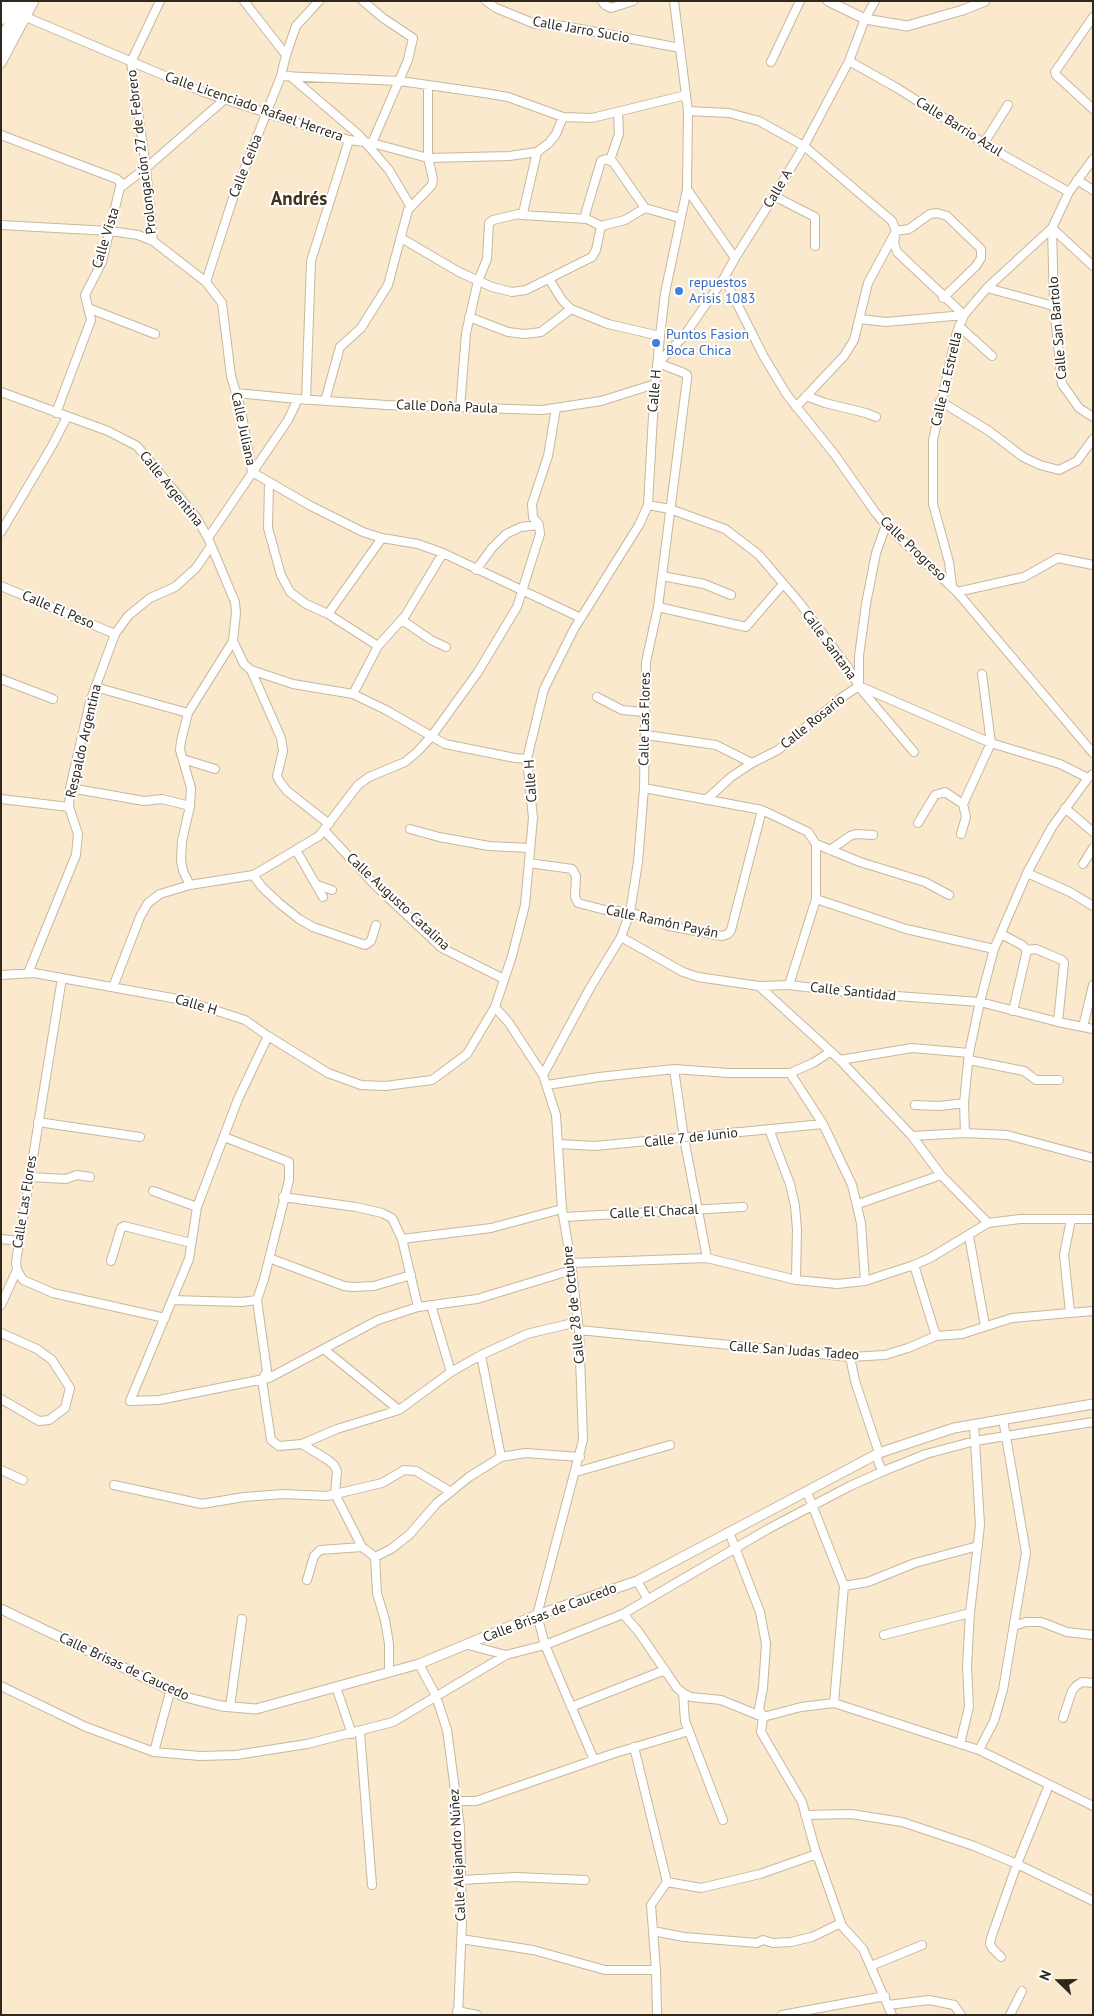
<!DOCTYPE html>
<html>
<head>
<meta charset="utf-8">
<style>
	body { margin:0 }
	#map { position:relative; width:1094px; height:2016px; overflow:hidden; background:#fbe9cd; font-family:"PT Sans",sans-serif }
	canvas { display:block }
	.frame { position:absolute; inset:0; border:2px solid #2e281d; pointer-events:none }
	.north { position:absolute; left:1034px; top:1956px; width:50px; height:50px; -webkit-text-stroke:4px #fff; paint-order:stroke; rotate:292deg; font-size:14px; font-weight:700; line-height:20px; text-align:center; color:#2e281d }
	.north::after { content:''; display:block; margin:auto; width:18px; height:22px; background:#2e281d; clip-path:polygon(50% 0,100% 100%,50% 72%,0 100%) }
</style>
</head>
<body>
<div id="map">
<canvas width="1094" height="2016"></canvas>
<div class="frame"></div>
<div class="north">N</div>
</div>
<script>
const ctx = document.querySelector('canvas').getContext('2d');
ctx.lineJoin = 'round';
const poly = rows => new Path2D(rows.map(r => 'M' + r).join(''));
function stroke(path, color, width, dash) { ctx.strokeStyle = color; ctx.lineWidth = width; ctx.lineCap = dash ? 'butt' : 'round'; ctx.setLineDash(dash || []); ctx.stroke(path); }
function write(font, color, halo, rows, align = 'center') {
  ctx.font = font + ' "PT Sans",sans-serif'; ctx.lineWidth = 4; ctx.setLineDash([]); ctx.textBaseline = 'middle'; ctx.strokeStyle = halo; ctx.fillStyle = color; for (const [text, x, y, turn = 0] of rows) {
    ctx.save(); ctx.translate(x, y); ctx.rotate((+turn || 0) * Math.PI / 180); ctx.textAlign = isNaN(turn) ? turn : align; if (halo) ctx.strokeText(text, 0, 0); ctx.fillText(text, 0, 0); ctx.restore();
  }
}
const minor = poly([
	[244,1,286,55],
	[363,1,383,18,413,38,408,60,372,143],
	[486,1,496,8,535,24,564,26,680,48],
	[602,1,605,5,611,8,633,1],
	[26,17,203,92,349,140,372,143,428,158,509,156,537,152,549,143,556,134,563,117],
	[1093,17,1055,72,1056,75,1093,109],
	[849,61,897,88,996,151,1069,192],
	[771,62,800,1],
	[281,76,400,81,484,93,508,97,563,117,592,118,686,95],
	[290,76,359,135,389,170,411,207],
	[688,111,729,113,759,121,804,146,892,221,896,231,894,243,897,252,964,315],
	[1,135,117,179,121,183,102,262,85,295,91,320,56,413],
	[984,143,1008,105],
	[610,160,619,134,618,113],
	[1077,180,1093,190],
	[121,187,146,168,225,99],
	[687,189,735,258],
	[774,196,815,217,815,246],
	[521,215,587,219,601,226,625,220,645,208,680,218],
	[587,219,585,215,601,161,606,159,613,162,645,208],
	[1,225,110,231,138,235,153,241,206,282,222,303,231,376,241,410,252,472,309,505,363,532,382,538,418,544,443,553,581,618],
	[1052,228,1054,306,1062,384,1079,408,1093,417],
	[1052,228,1093,266],
	[401,238,459,272,492,287,512,292,526,290,592,257,596,250,601,226],
	[153,241,146,168,131,62,160,1],
	[724,278,764,357,787,395,835,455,875,512,886,525,957,592,1093,753],
	[549,279,562,300,571,309,608,324,660,336],
	[206,282,233,198,281,76,286,55,296,26,319,1],
	[987,288,1054,306],
	[88,308,155,334],
	[469,317,508,332,525,334,541,332,571,309],
	[860,319,886,322,964,315],
	[959,326,992,356],
	[1,392,108,431,137,446,196,517,208,538,235,602,236,613,233,641,244,664,251,670,293,684,353,694,386,710,445,744,515,758,527,759],
	[236,393,298,399,386,405,542,410,601,401,655,384],
	[806,396,825,403,866,413,876,417],
	[306,400,311,261,349,140],
	[325,401,340,347,361,328,388,285,408,210,432,185,433,179,428,158,428,85],
	[940,401,989,431,1023,457,1040,465,1059,470,1077,461,1093,439],
	[796,407,844,356,854,340,868,283,896,231,909,229,930,214,937,213,947,216,981,249,981,258,976,266,943,298],
	[460,408,466,333,478,281,487,259,489,223,493,220,523,213,537,152],
	[269,482,268,528,281,575,290,592,306,604,328,614,378,646],
	[648,505,670,509,725,529,758,554,799,602,849,669,859,686,991,743,1060,764,1088,778],
	[1,532,52,446,67,417],
	[208,538,288,420,298,399],
	[476,570,492,548,506,534,521,527,539,525],
	[662,576,704,584,731,595],
	[1,586,115,634],
	[952,586,949,562,933,504,933,440,956,335,964,315,987,288,1052,228,1069,192,1093,159],
	[957,592,1024,577,1058,558,1093,565],
	[658,607,746,627,783,584],
	[328,614,382,538],
	[402,620,431,640,446,647],
	[251,670,281,738,283,751,277,776,280,782,287,791,329,824],
	[1,679,53,699],
	[95,687,188,713],
	[860,688,914,752],
	[353,694,378,646,405,616,443,553],
	[597,697,622,710,644,712],
	[646,735,716,745,752,763],
	[183,759,215,769],
	[70,788,144,801,162,799,190,806],
	[644,788,762,810,808,832,816,844,816,899,789,985],
	[1,799,69,807],
	[707,799,731,777,752,763,778,750,841,698,859,686,859,656,866,604,876,553,886,525],
	[963,804,991,743,982,674],
	[1065,808,1093,832],
	[918,823,935,795,945,792,963,804,966,817,961,834],
	[410,829,439,837,489,846,530,848],
	[324,830,376,886,442,948,504,979],
	[816,844,860,862,925,882,949,895],
	[296,850,323,897],
	[830,850,850,836,856,834,873,835],
	[529,863,572,869,576,876,575,897,578,903,605,910,630,912,669,926,722,936,728,934,731,930,762,810],
	[1083,864,1093,848],
	[1027,873,1070,892,1093,906],
	[253,875,262,887,279,903,299,919,313,927,365,945,371,941,376,925],
	[190,885,183,871,181,860,182,841,190,806,191,788,180,750,181,741,188,713,233,641],
	[317,885,332,890],
	[816,899,906,929,994,949],
	[1001,934,1022,945,1027,950],
	[621,937,683,972,698,977,759,986,789,985,855,993,980,1002,1058,1022,1093,1029],
	[1027,950,1036,949,1062,960,1064,963,1058,1022],
	[28,973,76,855,78,834,69,807,70,788,90,702,115,634,128,616,150,598,175,587,196,568,211,546],
	[1,975,34,973,183,1000,245,1020,268,1036,328,1073,361,1085,385,1086,432,1080,467,1054,495,1007,512,956,525,905,533,818,527,759,544,689,574,629,639,525,648,505,654,398,660,336,665,293,687,189,688,111,674,1],
	[62,978,16,1262,17,1270,23,1280,53,1293,165,1318],
	[759,986,840,1060,912,1136,941,1175,988,1223],
	[113,987,140,917,148,903,160,894,190,885,253,875,262,870,319,836,358,785,369,777,405,762,417,752,431,737,478,672,517,607,540,534,539,525,533,517,532,504,548,456,556,408],
	[495,1007,509,1023,543,1075,556,1115,562,1209,571,1263,579,1330,583,1440,537,1615,545,1645,594,1760],
	[1013,1011,1027,950],
	[1083,1027,1093,985],
	[268,1036,238,1099,197,1207,189,1259,130,1401,159,1400,269,1378,378,1320,418,1307,477,1299,572,1270],
	[840,1060,912,1048,969,1053],
	[969,1060,1024,1071,1036,1080,1059,1080],
	[674,1069,684,1138,707,1258],
	[790,1073,823,1124,852,1185,861,1223,865,1281],
	[543,1075,590,988,621,937,630,912,638,862,644,788,646,662,658,607,687,379,687,375,684,373,658,363,684,336,724,278,735,258,774,196,804,146,849,61,865,19,875,1],
	[547,1085,599,1077,674,1069,728,1073,790,1073,813,1063,830,1052],
	[915,1105,940,1106,964,1103],
	[38,1122,140,1137],
	[769,1129,790,1184,795,1206,797,1229,796,1280],
	[965,1133,964,1103,969,1053,980,1002,994,949,1027,873,1052,827,1088,778,1093,774],
	[912,1136,965,1133,1007,1135,1093,1158],
	[559,1144,595,1146,823,1124],
	[30,1177,66,1179,77,1175,90,1177],
	[153,1191,197,1207],
	[283,1197,356,1207,382,1213,392,1218,402,1239,418,1307],
	[858,1204,941,1175],
	[564,1217,743,1207],
	[969,1236,985,1326],
	[1,1239,19,1241],
	[402,1239,491,1228,562,1209],
	[269,1258,344,1286,353,1287,374,1286,411,1275],
	[111,1261,121,1228,124,1226,191,1243],
	[571,1263,707,1258,796,1280,837,1284,865,1281,914,1265,930,1258,988,1223,1020,1219,1093,1219],
	[914,1265,936,1336],
	[172,1300,241,1302,257,1300,264,1279,289,1180,289,1162,224,1137],
	[257,1300,267,1371,262,1380,271,1440,279,1446,302,1444,328,1460,334,1465,337,1471,335,1494,362,1547,375,1557],
	[1,1305,17,1270],
	[431,1305,451,1372],
	[1070,1312,1064,1255,1071,1219],
	[579,1330,850,1357,885,1355,908,1348,936,1336,962,1334,1012,1318,1093,1311],
	[1,1333,37,1349,52,1360,70,1388,65,1408,49,1420,39,1421,1,1399],
	[325,1350,399,1410],
	[481,1355,501,1457],
	[850,1357,855,1381,879,1453],
	[302,1444,337,1429,399,1410,451,1372,481,1355,527,1334,577,1322],
	[876,1455,882,1472],
	[1,1470,23,1480],
	[576,1472,670,1445],
	[114,1485,202,1504,244,1497,284,1494,327,1496,382,1483,404,1470,416,1471,451,1492],
	[807,1492,844,1586,834,1703],
	[729,1532,760,1612,766,1644,763,1688,759,1709,763,1717,801,1707,834,1703,979,1750,994,1721,1003,1690,1026,1553,1003,1419],
	[307,1580,314,1556,320,1550,362,1547],
	[637,1581,647,1598],
	[844,1586,868,1582,915,1563,978,1546],
	[623,1614,638,1631,677,1688,683,1693,691,1697,721,1700,763,1717,761,1732,802,1802,815,1849,842,1926,863,1949,892,2015],
	[1014,1626,1026,1622,1041,1622,1067,1632,1093,1635],
	[884,1635,970,1613],
	[468,1645,506,1655,545,1645,623,1614,768,1529,850,1486,886,1470,926,1454,975,1441,1093,1422],
	[419,1664,436,1696,447,1730,460,1827,462,1922,458,2015],
	[389,1671,389,1644,385,1620,377,1593,375,1557,391,1549,409,1535,437,1503,469,1477,501,1457,525,1453,580,1457],
	[1,1686,86,1727,154,1752,200,1756,236,1755,307,1744,393,1722,506,1655],
	[336,1687,352,1734],
	[683,1693,685,1721,723,1820],
	[230,1707,242,1619],
	[571,1707,665,1670],
	[1063,1718,1072,1691,1076,1686,1082,1682,1093,1683],
	[360,1732,372,1885],
	[960,1744,969,1707,967,1666,970,1613,980,1525,974,1424],
	[634,1747,667,1882],
	[979,1750,1093,1806],
	[154,1752,170,1692],
	[457,1801,476,1801,612,1754,689,1731],
	[805,1815,851,1814,902,1822,974,1846,1017,1864,1093,1901],
	[461,1880,516,1877,585,1880],
	[653,1931,684,1937,757,1943,763,1940,773,1943,791,1942,812,1937,841,1923],
	[461,1939,533,1950,605,1970,656,1970],
	[1001,1957,992,1948,990,1944,991,1938,1017,1864,1049,1785],
	[871,1966,922,1945],
	[888,2005,929,2000,954,2005,961,2015],
	[457,2011,477,2015],
	[657,2015,656,1970,651,1905,667,1882,701,1888,760,1874,817,1854],
	[782,2015,885,1996],
	[1010,2015,1022,1991]
]);
const tertiary = poly([
	[828,1,865,19,907,26,963,10,985,1],
	[1,63,34,1],
	[1,1609,185,1697,221,1706,256,1709,419,1664,537,1615,637,1581,879,1453,954,1428,1093,1404]
]);
const motorway = poly([
	[1,17,9,1],
	[1,45,24,1]
]);
const markers = [
	[679,291,5,"#3f7fe0"],
	[656,343,5,"#3f7fe0"]
];
const streetNames = [
	["Calle Jarro Sucio",581,30,10],
	["Calle Licenciado Rafael Herrera",254,107,19],
	["Calle Barrio Azul",959,127,32],
	["Prolongación 27 de Febrero",142,152,-97],
	["Calle Ceiba",246,166,-68],
	["Calle A",778,189,-59],
	["Calle Vista",106,238,-73],
	["Calle San Bartolo",1058,328,-95],
	["Calle La Estrella",947,379,-77],
	["Calle H",655,391,-85],
	["Calle Doña Paula",447,407,2],
	["Calle Juliana",243,429,78],
	["Calle Argentina",171,489,51],
	["Calle Progreso",913,549,44],
	["Calle El Peso",58,610,23],
	["Calle Santana",829,645,54],
	["Calle Las Flores",645,719,-89],
	["Calle Rosario",813,722,-39],
	["Respaldo Argentina",84,741,-77],
	["Calle H",531,781,-94],
	["Calle Augusto Catalina",398,902,43],
	["Calle Ramón Payán",662,922,12],
	["Calle Santidad",853,992,6],
	["Calle H",196,1005,16],
	["Calle 7 de Junio",691,1138,-6],
	["Calle Las Flores",25,1202,-81],
	["Calle El Chacal",654,1212,-3],
	["Calle 28 de Octubre",574,1305,-96],
	["Calle San Judas Tadeo",794,1351,4],
	["Calle Brisas de Caucedo",550,1613,-21],
	["Calle Brisas de Caucedo",124,1667,25],
	["Calle Alejandro Núñez",458,1855,-93]
];
const shopNames = [
	["repuestos",689,283],
	["Arisis 1083",689,299],
	["Puntos Fasion",666,335],
	["Boca Chica",666,351]
];
const districtNames = [
	["Andrés",299,200]
];
stroke(minor, '#c8b79c', 10);
stroke(tertiary, '#c8b79c', 11);
stroke(motorway, '#c8b79c', 16);
stroke(minor, '#fff', 8);
stroke(tertiary, '#fff', 9);
stroke(motorway, '#fff', 14);
for (const [x, y, r, color] of markers) { const dot = new Path2D(); dot.arc(x, y, r, 0, 2 * Math.PI); ctx.fillStyle = color; ctx.fill(dot); stroke(dot, '#fff', 2); }
write('14px', '#2e281d', '#fff', streetNames);
write('14px', '#366cbe', '#fff', shopNames, 'left');
write('bold 19px', '#3f311a', '#fff', districtNames);
</script>
</body>
</html>
